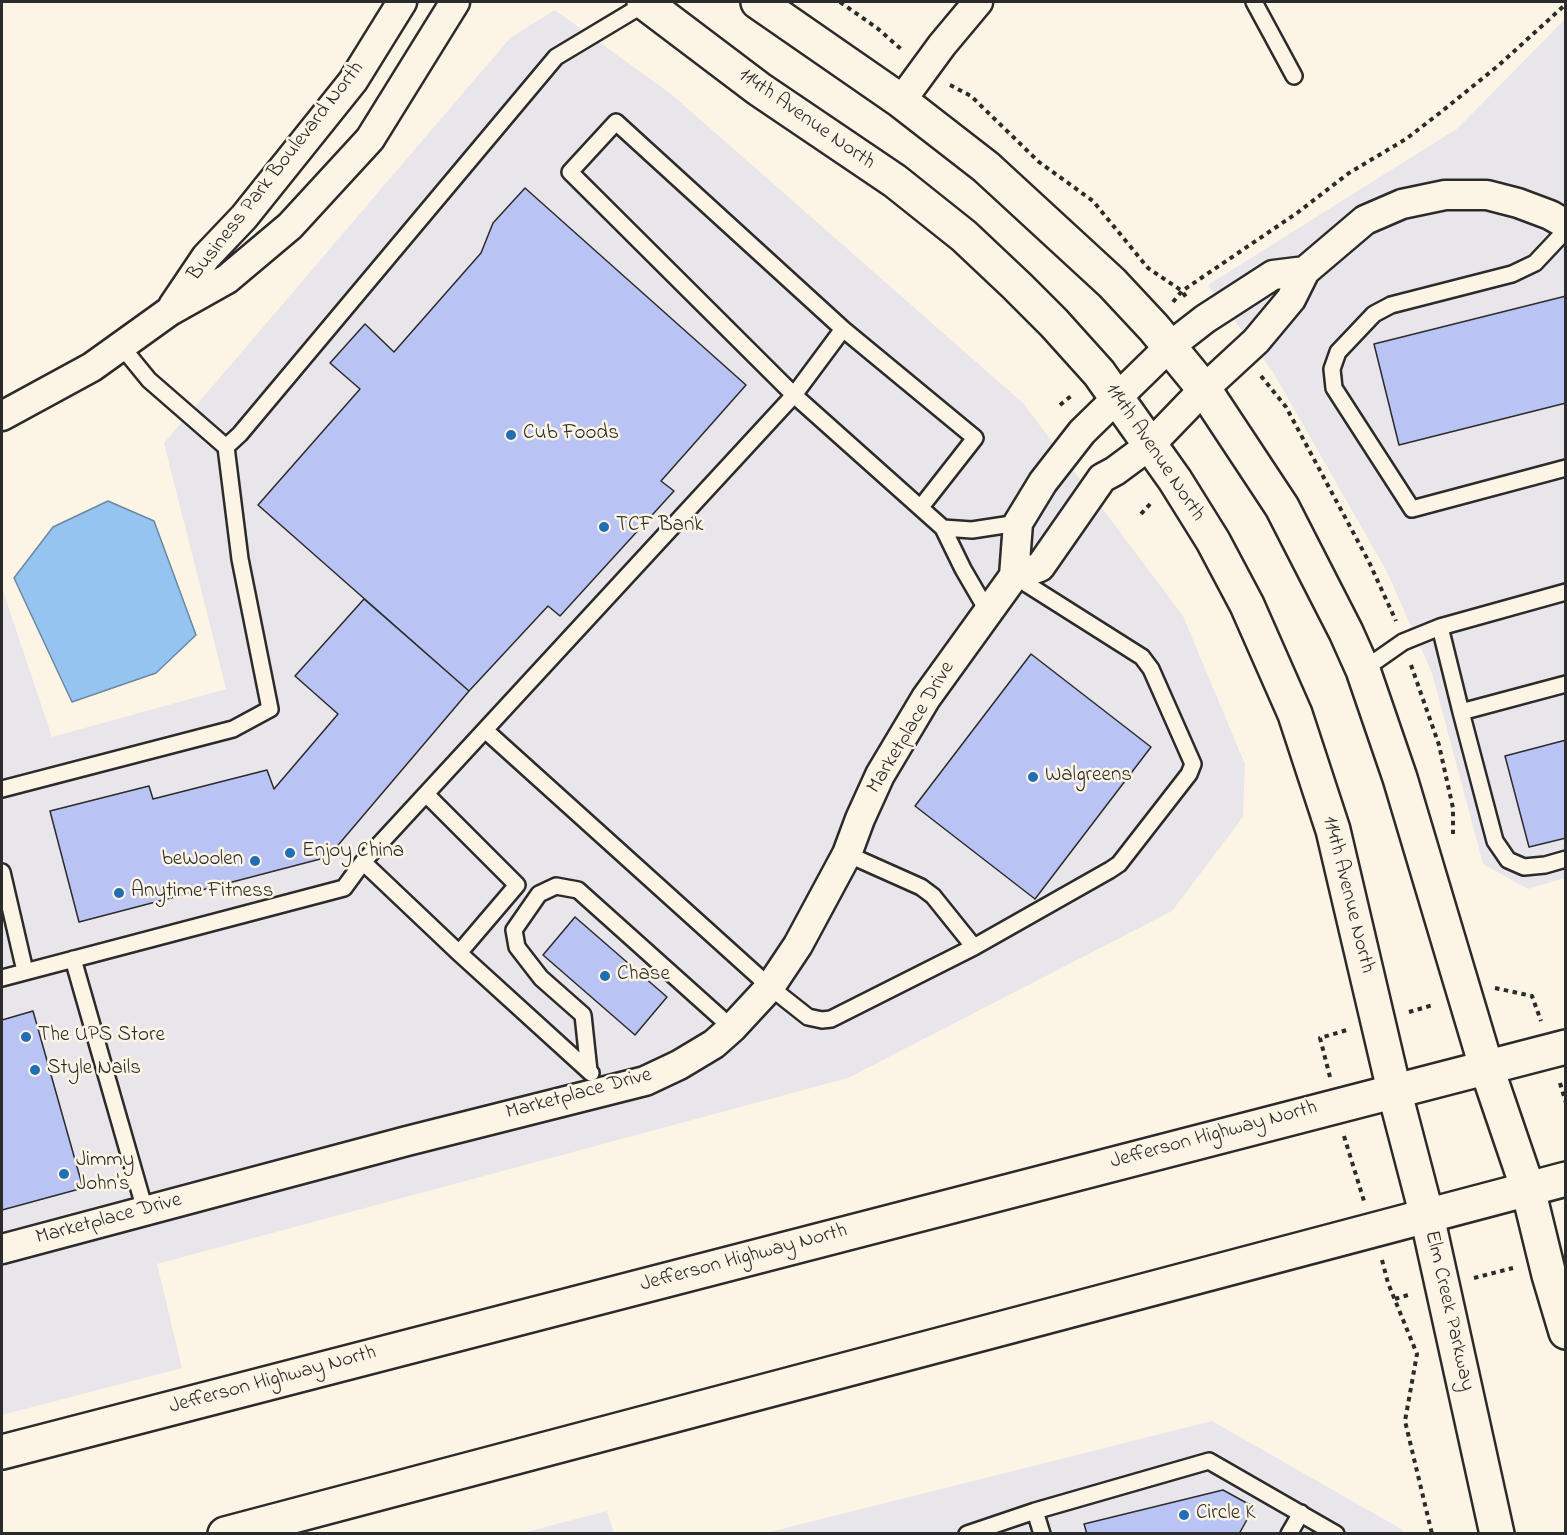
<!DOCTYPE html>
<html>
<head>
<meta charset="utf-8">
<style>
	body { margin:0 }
	#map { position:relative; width:1567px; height:1535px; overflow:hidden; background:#fcf5e5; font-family:"Indie Flower",sans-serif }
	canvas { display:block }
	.frame { position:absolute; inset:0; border:3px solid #2b2b2b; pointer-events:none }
</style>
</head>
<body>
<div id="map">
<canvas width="1567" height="1535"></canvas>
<div class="frame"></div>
</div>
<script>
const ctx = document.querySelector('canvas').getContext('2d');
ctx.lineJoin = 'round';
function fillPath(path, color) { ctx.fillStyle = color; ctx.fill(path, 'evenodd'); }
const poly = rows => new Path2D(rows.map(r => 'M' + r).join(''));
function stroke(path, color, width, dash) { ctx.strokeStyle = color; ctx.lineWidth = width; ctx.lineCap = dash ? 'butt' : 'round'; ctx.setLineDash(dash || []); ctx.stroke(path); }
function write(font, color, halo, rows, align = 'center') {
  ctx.font = font + ' "Indie Flower",sans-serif'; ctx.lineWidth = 5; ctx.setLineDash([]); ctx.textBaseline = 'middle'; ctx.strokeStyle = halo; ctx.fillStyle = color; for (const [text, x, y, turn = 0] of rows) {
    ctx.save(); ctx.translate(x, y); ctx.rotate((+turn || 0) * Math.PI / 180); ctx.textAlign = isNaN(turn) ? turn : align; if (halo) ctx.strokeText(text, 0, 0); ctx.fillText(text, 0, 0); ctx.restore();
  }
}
const built = poly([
	[555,10,671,94,1023,403,1183,616,1245,764,1243,817,1172,911,848,1078,157,1264,182,1368,2,1415,2,588,52,737,226,689,164,443,510,38],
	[1565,19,1565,878,1528,889,1483,864,1432,673,1386,570,1273,372,1208,285,1458,128],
	[1212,1421,1403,1530,1403,1533,762,1534],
	[607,1511,614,1533,522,1533]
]);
const water = poly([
	[108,501,154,521,196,635,156,673,72,702,14,578,53,527,108,501]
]);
const building = poly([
	[525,188,746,385,661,481,674,491,560,616,548,606,469,691,258,505,360,389,330,363,365,324,394,352,481,253,493,223,525,188],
	[1566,296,1566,403,1399,445,1374,344,1566,296],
	[364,599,469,691,328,857,79,922,50,811,149,786,153,799,267,770,274,789,338,714,295,676,364,599],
	[1031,654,1151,747,1035,899,915,806,1031,654],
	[1566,740,1566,838,1529,847,1505,756,1566,740],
	[575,917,667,997,635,1035,543,955,575,917],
	[33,1011,83,1188,2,1210,2,1020,33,1011],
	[1223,1490,1254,1507,1239,1534,1087,1534,1084,1524,1223,1490]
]);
const path = poly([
	[840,2,877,28,901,49],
	[950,85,971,96,1039,162,1093,201,1148,268,1182,291,1186,297],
	[1173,302,1182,291,1297,213,1349,173,1406,139,1441,112,1499,65,1566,4],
	[1261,376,1286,407,1369,562,1396,621],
	[1060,405,1071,396],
	[1141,514,1151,503],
	[1411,665,1439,745,1453,808,1453,834],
	[1495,988,1532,996,1541,1021],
	[1409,1012,1433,1005],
	[1330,1077,1320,1038,1347,1030],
	[1560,1083,1566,1103],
	[1344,1136,1364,1201],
	[1382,1260,1388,1283,1417,1354,1405,1421,1432,1534],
	[1474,1278,1513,1268],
	[1395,1299,1411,1294]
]);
const service = poly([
	[1254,2,1294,76],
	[1566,230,1535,263,1512,274,1391,305,1374,314,1338,352,1332,369,1334,388,1412,509,1566,468],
	[843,329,616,122,570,172,794,395,943,528],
	[226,447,240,434,556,57,646,3],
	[988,612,963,569,943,528,972,530,1018,523],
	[1440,627,1461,712,1566,684],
	[1363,670,1403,642,1440,627,1566,592],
	[1461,712,1495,841,1508,860,1524,867,1545,865,1566,859],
	[485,730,770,987,808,1017,822,1020,831,1019,974,947,1110,870,1119,864,1189,774,1193,764,1151,669,1142,657,1014,576],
	[2,789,233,729,270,709,240,559,226,447,149,380,122,347],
	[426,794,517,885,459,953],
	[847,854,921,887,933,896,974,947],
	[363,862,459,953,591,1073],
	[2,872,25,971],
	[73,959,145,1210],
	[2,978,344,888,363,862,794,395,843,329,975,438,921,507],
	[589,1071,583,1015,541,978,517,947,514,930,539,894,556,886,578,890,732,1028],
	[1035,1511,1042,1534],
	[967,1534,1035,1511,1209,1461,1336,1534],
	[1289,1534,1301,1513]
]);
const minor = poly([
	[901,101,942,45,978,2],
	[173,306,206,257,244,217,353,81,402,2],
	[2,416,92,367,170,311,227,279,290,226,370,139,455,2],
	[1014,576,1040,567,1102,478,1115,471,1150,445,1204,389,1256,341,1291,299,1305,271,1365,220,1402,204,1445,195,1487,195,1518,203,1550,215,1566,224],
	[2,1249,407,1141,645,1081,679,1065,714,1044,732,1028,770,987,798,945,847,854,860,819,880,775,926,698,1014,576,1018,523,1043,482,1082,432,1169,347,1205,319,1273,275,1305,271]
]);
const tertiary = poly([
	[644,2,759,89,895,181,964,236,1017,286,1054,323,1099,373,1175,480,1213,541,1247,605,1295,714,1333,830,1394,1090,1427,1216,1497,1534],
	[758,2,901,101,986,167,1112,283,1154,328,1204,389,1282,507,1346,632,1363,670,1400,778,1486,1066,1528,1189,1549,1275,1566,1332]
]);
const trunk = poly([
	[2,1452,1566,1047],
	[225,1534,1566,1179]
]);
const markers = [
	[511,435,6,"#1f6fb2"],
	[604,527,6,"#1f6fb2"],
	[1033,777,6,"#1f6fb2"],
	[290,853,6,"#1f6fb2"],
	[255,861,6,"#1f6fb2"],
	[119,893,6,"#1f6fb2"],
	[605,976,6,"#1f6fb2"],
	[26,1037,6,"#1f6fb2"],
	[35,1070,6,"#1f6fb2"],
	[64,1174,6,"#1f6fb2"],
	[1184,1515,6,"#1f6fb2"]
];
const streetNames = [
	["114th Avenue North",806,120,35],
	["Business Park Boulevard North",277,172,-52],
	["114th Avenue North",1154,453,56],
	["Marketplace Drive",912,728,-59],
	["114th Avenue North",1347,895,76],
	["Marketplace Drive",579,1095,-15],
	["Jefferson Highway North",1214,1136,-15],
	["Marketplace Drive",109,1220,-15],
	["Jefferson Highway North",744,1259,-15],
	["Elm Creek Parkway",1448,1311,77],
	["Jefferson Highway North",273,1381,-15]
];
const poiNames = [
	["Cub Foods",523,435],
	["TCF Bank",616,527],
	["Walgreens",1045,777],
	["Enjoy China",302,853],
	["beWoolen",243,861,"right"],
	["Anytime Fitness",131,893],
	["Chase",617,976],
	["The UPS Store",38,1037],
	["Style Nails",47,1070],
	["Jimmy",76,1162],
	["John's",76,1186],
	["Circle K",1196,1515]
];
fillPath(built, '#e8e6ea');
fillPath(water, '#96c4f1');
stroke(water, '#6b87a2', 1.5);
fillPath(building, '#b9c3f4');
stroke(building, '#2b2b2b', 1.5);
stroke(service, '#2b2b2b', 20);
stroke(minor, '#2b2b2b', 33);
stroke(tertiary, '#2b2b2b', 38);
stroke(trunk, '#2b2b2b', 38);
stroke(path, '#2b2b2b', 4, [4.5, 4.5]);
stroke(service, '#fcf5e5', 15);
stroke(minor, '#fcf5e5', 28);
stroke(tertiary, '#fcf5e5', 33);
stroke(trunk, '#fcf5e5', 33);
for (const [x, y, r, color] of markers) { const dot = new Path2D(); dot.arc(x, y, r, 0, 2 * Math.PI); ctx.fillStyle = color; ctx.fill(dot); stroke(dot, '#fcf5e5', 2); }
write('21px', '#2b2b2b', '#fcf5e5', streetNames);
write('21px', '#2b2b2b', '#fcf5e5', poiNames, 'left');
</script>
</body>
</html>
